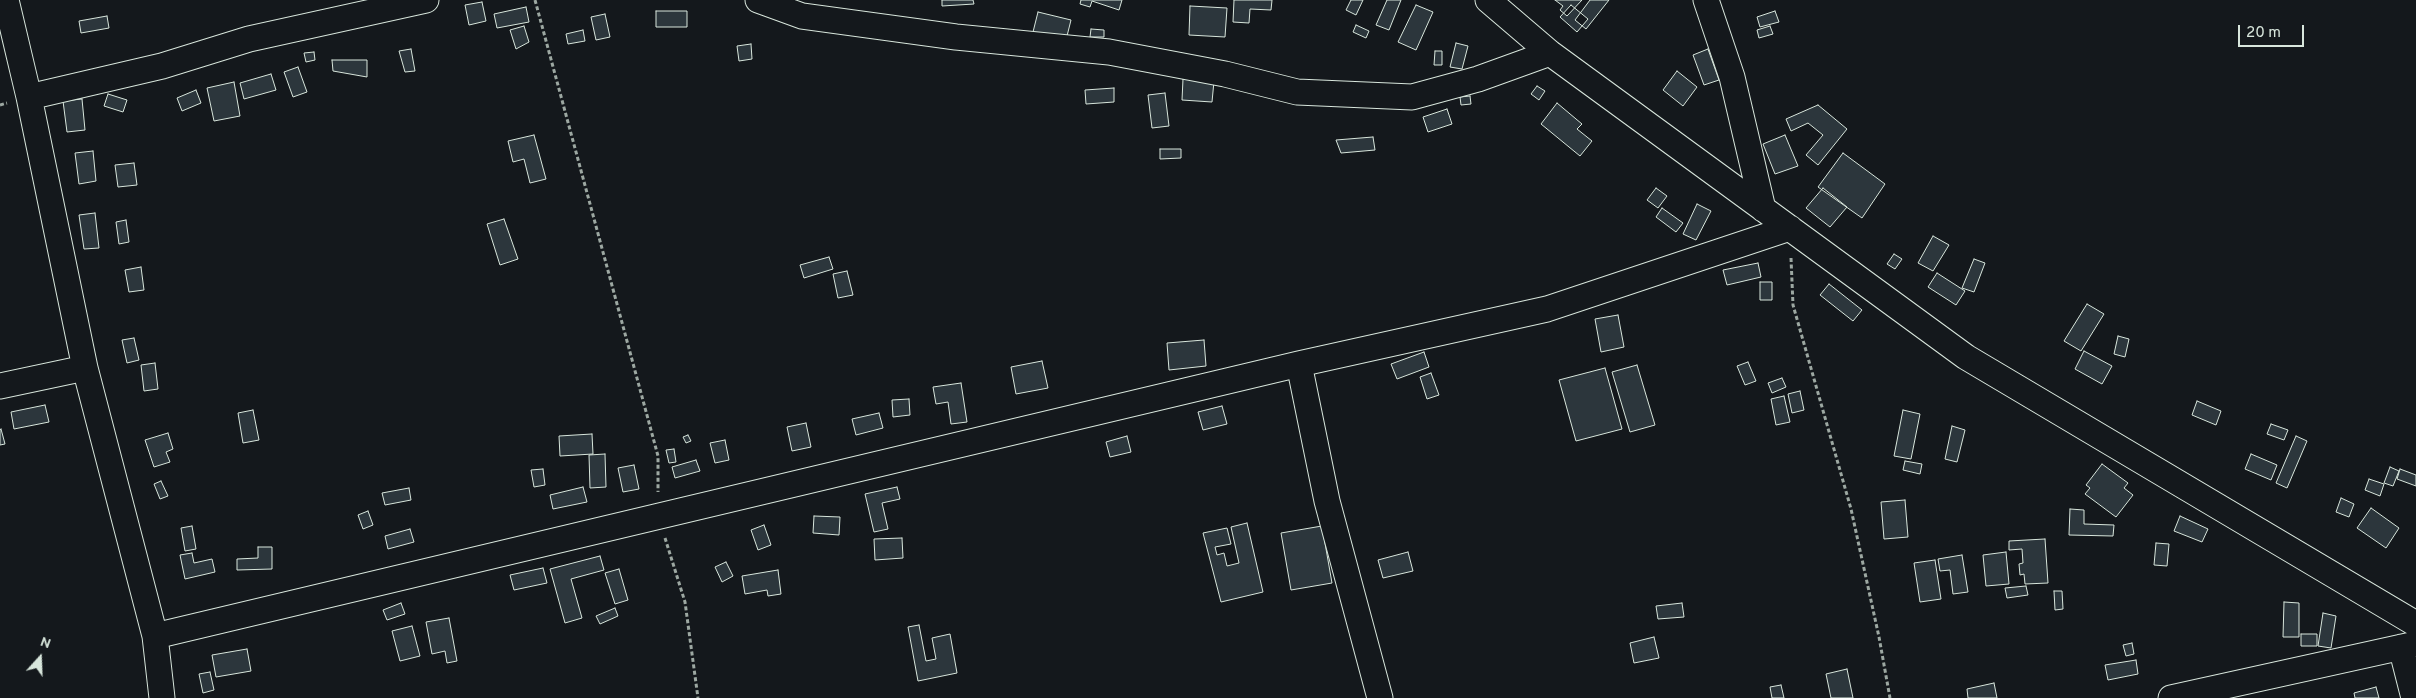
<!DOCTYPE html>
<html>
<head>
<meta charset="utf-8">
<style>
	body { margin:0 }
	#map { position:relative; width:2416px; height:698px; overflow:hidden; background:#14181c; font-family:Overpass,sans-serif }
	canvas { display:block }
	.north { position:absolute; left:15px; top:633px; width:50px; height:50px; -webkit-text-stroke:4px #14181c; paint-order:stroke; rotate:20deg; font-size:14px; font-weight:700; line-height:20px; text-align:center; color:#d8e6dc }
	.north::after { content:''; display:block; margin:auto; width:18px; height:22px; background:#d8e6dc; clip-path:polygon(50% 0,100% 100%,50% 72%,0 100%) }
	.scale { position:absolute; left:2238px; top:25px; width:66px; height:22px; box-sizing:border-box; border:2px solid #d8e6dc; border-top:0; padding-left:6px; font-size:15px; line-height:18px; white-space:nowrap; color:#d8e6dc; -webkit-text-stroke:4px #14181c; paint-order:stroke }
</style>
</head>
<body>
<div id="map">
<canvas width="2416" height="698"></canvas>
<div class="north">N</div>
<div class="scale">20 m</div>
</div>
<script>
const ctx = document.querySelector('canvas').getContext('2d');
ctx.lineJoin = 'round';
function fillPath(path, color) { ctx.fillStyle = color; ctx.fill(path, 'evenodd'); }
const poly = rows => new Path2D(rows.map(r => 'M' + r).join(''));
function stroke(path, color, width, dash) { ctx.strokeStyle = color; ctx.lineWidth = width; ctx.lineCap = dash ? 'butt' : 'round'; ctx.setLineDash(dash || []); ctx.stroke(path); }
const building = poly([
	[942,0,973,0,974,4,942,6,942,0],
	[1081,0,1122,0,1119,10,1092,1,1090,7,1080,4,1081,0],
	[1234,0,1272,0,1271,10,1250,9,1249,23,1233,22,1234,0],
	[1351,0,1363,0,1356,15,1346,10,1351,0],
	[1387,0,1401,0,1389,30,1376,25,1387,0],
	[1555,0,1582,0,1567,16,1560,10,1563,6,1555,0],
	[1590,0,1609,0,1586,29,1575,20,1590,0],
	[482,2,486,21,469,25,465,5,482,2],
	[1416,5,1433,12,1416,50,1398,42,1416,5],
	[1571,5,1588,19,1577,32,1560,17,1571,5],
	[1190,6,1227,8,1225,37,1189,35,1190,6],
	[526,7,529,22,497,28,494,14,526,7],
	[656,11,687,11,687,27,656,27,656,11],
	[1775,11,1779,22,1760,27,1757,17,1775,11],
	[1038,12,1071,20,1066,40,1033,32,1038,12],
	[605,14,610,37,596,40,591,17,605,14],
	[107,16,109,28,81,33,79,21,107,16],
	[1356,25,1369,31,1366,38,1353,32,1356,25],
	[524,26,529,42,516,49,510,30,524,26],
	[1770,26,1773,34,1759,38,1757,30,1770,26],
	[1091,29,1104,30,1104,37,1090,37,1091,29],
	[583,30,585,41,568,44,566,34,583,30],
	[1456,43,1468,46,1462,69,1450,67,1456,43],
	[751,44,752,59,739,61,737,46,751,44],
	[411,49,415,71,405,72,399,51,411,49],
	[1708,49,1719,80,1704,85,1693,55,1708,49],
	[1435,51,1442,51,1442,65,1434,65,1435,51],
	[314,52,315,60,306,62,304,53,314,52],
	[332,60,367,60,367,77,333,71,332,60],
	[298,67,307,92,293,97,284,72,298,67],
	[1677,71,1697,87,1683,106,1663,90,1677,71],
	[271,74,276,90,244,99,240,83,271,74],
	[1183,79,1214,81,1212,102,1182,100,1183,79],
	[234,82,240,116,214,121,207,88,234,82],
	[1537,86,1545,91,1539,100,1531,94,1537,86],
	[1114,88,1114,102,1086,104,1085,90,1114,88],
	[196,90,201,103,182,111,177,98,196,90],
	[1165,93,1169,126,1152,128,1148,95,1165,93],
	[108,94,127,100,123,112,104,106,108,94],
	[1470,96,1471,104,1461,105,1460,97,1470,96],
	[82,99,85,130,67,132,63,101,82,99],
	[1557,103,1582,124,1577,129,1592,141,1580,156,1541,124,1557,103],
	[1818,105,1847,129,1818,165,1806,155,1823,135,1808,123,1791,131,1786,119,1818,105],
	[1447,109,1452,124,1428,132,1423,117,1447,109],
	[534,135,546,179,530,183,524,159,513,162,508,141,534,135],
	[1785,135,1798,166,1775,174,1763,144,1785,135],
	[1373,137,1375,150,1341,153,1336,140,1373,137],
	[1160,149,1181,149,1181,158,1160,159,1160,149],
	[93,151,96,181,79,184,75,153,93,151],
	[1843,153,1885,184,1862,218,1818,187,1843,153],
	[134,163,137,185,118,187,115,165,134,163],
	[1656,188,1667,196,1658,208,1647,200,1656,188],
	[1823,188,1847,207,1830,227,1806,208,1823,188],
	[1697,204,1711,211,1696,240,1683,234,1697,204],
	[1662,208,1683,223,1676,232,1656,217,1662,208],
	[95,213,99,248,84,249,79,215,95,213],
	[504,219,518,259,500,265,487,224,504,219],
	[126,220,129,242,119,244,116,222,126,220],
	[1933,236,1949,245,1933,271,1918,263,1933,236],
	[1894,254,1902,259,1895,269,1887,264,1894,254],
	[829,257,833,269,804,278,800,265,829,257],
	[1974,259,1985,263,1974,292,1962,288,1974,259],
	[1758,263,1761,277,1727,285,1723,270,1758,263],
	[141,267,144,290,129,292,125,270,141,267],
	[847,271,853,295,838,298,833,274,847,271],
	[1937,273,1965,291,1956,305,1928,287,1937,273],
	[1760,282,1772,282,1772,300,1760,300,1760,282],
	[1829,284,1862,310,1853,321,1820,295,1829,284],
	[2087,304,2104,314,2081,351,2064,341,2087,304],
	[1618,315,1624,347,1601,352,1595,319,1618,315],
	[2118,336,2129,339,2125,357,2114,354,2118,336],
	[134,338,139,360,127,363,122,340,134,338],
	[1204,340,1206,366,1169,370,1167,343,1204,340],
	[2084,351,2112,366,2102,384,2075,369,2084,351],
	[1424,352,1429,367,1397,379,1391,364,1424,352],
	[1042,361,1048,388,1016,394,1011,367,1042,361],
	[1748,362,1756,381,1745,385,1737,366,1748,362],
	[155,363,158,389,144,391,141,365,155,363],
	[1637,365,1655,425,1630,432,1612,372,1637,365],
	[1605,368,1622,429,1576,441,1559,380,1605,368],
	[1431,373,1439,395,1427,399,1420,377,1431,373],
	[1782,378,1786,387,1772,393,1768,383,1782,378],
	[961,383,967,422,951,424,948,402,936,404,933,387,961,383],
	[1800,391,1804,410,1792,413,1788,394,1800,391],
	[1784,396,1790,422,1776,425,1771,399,1784,396],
	[909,399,910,415,893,417,892,400,909,399],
	[2197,401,2221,411,2216,425,2192,415,2197,401],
	[45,405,49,422,14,429,11,412,45,405],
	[1222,406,1227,424,1203,430,1198,412,1222,406],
	[253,410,259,440,243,443,238,413,253,410],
	[1903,410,1920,414,1911,459,1894,456,1903,410],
	[879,413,883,428,856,435,852,419,879,413],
	[806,423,811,447,792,451,787,427,806,423],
	[2271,424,2288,430,2284,440,2267,434,2271,424],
	[1952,426,1965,430,1957,462,1945,459,1952,426],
	[1,429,5,444,0,445,0,430,1,429],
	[168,433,173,449,166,452,170,462,154,467,145,440,168,433],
	[592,434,593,454,560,456,559,436,592,434],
	[688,435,691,441,686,443,683,437,688,435],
	[1127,436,1131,452,1110,457,1106,442,1127,436],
	[2296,436,2307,441,2287,488,2276,483,2296,436],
	[725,440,729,460,715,463,710,443,725,440],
	[674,449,676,462,669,463,666,450,674,449],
	[605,454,606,487,590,488,589,455,605,454],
	[2251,454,2277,465,2271,480,2245,469,2251,454],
	[696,460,700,471,675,478,672,467,696,460],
	[1905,461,1922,464,1920,474,1903,470,1905,461],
	[2102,464,2128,483,2124,488,2133,495,2116,517,2085,494,2090,488,2086,485,2102,464],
	[634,465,639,489,623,492,618,468,634,465],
	[2390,467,2399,471,2393,486,2384,483,2390,467],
	[543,469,545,485,534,487,531,470,543,469],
	[2400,469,2416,475,2416,486,2397,479,2400,469],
	[2369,479,2384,484,2380,496,2365,490,2369,479],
	[161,481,168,496,160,499,154,484,161,481],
	[583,487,587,502,553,509,550,495,583,487],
	[897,487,900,499,882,503,888,529,874,532,865,494,897,487],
	[409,488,411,500,385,505,382,493,409,488],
	[2341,498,2354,504,2349,517,2336,512,2341,498],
	[1905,500,1908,537,1884,539,1881,502,1905,500],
	[2371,508,2399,528,2386,548,2357,528,2371,508],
	[2070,509,2084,510,2084,524,2114,525,2113,536,2069,535,2070,509],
	[368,511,373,525,363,529,358,515,368,511],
	[814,516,840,517,839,535,813,533,814,516],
	[2180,516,2208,529,2202,542,2174,531,2180,516],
	[1247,523,1263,592,1221,602,1203,533,1227,528,1231,544,1215,547,1217,555,1224,553,1227,566,1239,563,1231,527,1247,523],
	[764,525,771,545,758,550,751,530,764,525],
	[192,526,196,549,185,551,181,528,192,526],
	[1322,526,1332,583,1291,590,1281,533,1322,526],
	[410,529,414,542,388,549,385,536,410,529],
	[902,538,903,558,875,560,874,539,902,538],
	[2045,539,2048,583,2025,584,2024,574,2020,575,2019,564,2023,563,2022,549,2009,550,2009,541,2045,539],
	[2156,543,2169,544,2167,566,2154,565,2156,543],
	[258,547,272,547,272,569,237,570,237,559,258,558,258,547],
	[1408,552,1413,571,1383,578,1378,560,1408,552],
	[2006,552,2009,584,1986,586,1983,555,2006,552],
	[192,553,194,563,212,559,215,572,185,579,180,555,192,553],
	[1962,555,1968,592,1953,594,1950,570,1940,571,1938,559,1962,555],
	[600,556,604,570,571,579,582,618,565,623,550,569,600,556],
	[1935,560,1941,599,1920,602,1914,563,1935,560],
	[726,562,733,576,722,582,715,567,726,562],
	[543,568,547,583,514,590,510,575,543,568],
	[619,569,628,600,615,604,605,573,619,569],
	[778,570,781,594,768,596,767,590,745,594,742,576,778,570],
	[2026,586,2028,595,2007,598,2005,588,2026,586],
	[2054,591,2062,591,2063,609,2055,610,2054,591],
	[2284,602,2299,603,2299,637,2283,637,2284,602],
	[401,603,405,614,387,620,383,610,401,603],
	[1682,603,1684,617,1658,619,1656,606,1682,603],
	[615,608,618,616,600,624,596,616,615,608],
	[2323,613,2336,616,2331,648,2318,646,2323,613],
	[449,618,457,661,447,663,445,651,432,654,426,622,449,618],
	[919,625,926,661,936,659,932,638,950,634,957,673,918,681,908,627,919,625],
	[412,626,420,656,400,661,392,631,412,626],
	[2301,634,2317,634,2317,646,2301,646,2301,634],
	[1654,637,1659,658,1634,663,1630,643,1654,637],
	[2132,643,2134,654,2126,656,2123,645,2132,643],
	[247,649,251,671,216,677,212,655,247,649],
	[2136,660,2138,674,2108,680,2105,665,2136,660],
	[1847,669,1853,698,1831,698,1826,674,1847,669],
	[210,672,214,690,203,693,199,674,210,672],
	[1994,683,1997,698,1968,698,1967,689,1994,683],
	[1781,685,1784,698,1772,698,1770,687,1781,685],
	[2376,687,2379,698,2355,698,2354,693,2376,687]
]);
const path = poly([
	[535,0,658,456,658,492],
	[0,105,7,103],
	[1791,258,1793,305,1851,509,1879,637,1890,698],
	[665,538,685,602,698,698]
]);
const minor = poly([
	[6,0,29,97,85,368,155,636,162,698],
	[758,0,802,16,956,37,1109,52,1225,74,1297,92,1412,97,1478,79,1550,53],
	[1488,0,1550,53,1966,357,2416,624],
	[1706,0,1732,77,1763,209],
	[29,97,162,66,249,39,426,0],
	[1299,364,1327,501,1380,698],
	[0,386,85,368],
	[155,636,1299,364,1547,309,1790,228],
	[2401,647,2414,698],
	[2171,698,2416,644]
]);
fillPath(building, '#2c363c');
stroke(building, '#d8e6dc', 1);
stroke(minor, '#d8e6dc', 27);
stroke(path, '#9da8a2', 3, [4, 2.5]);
stroke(minor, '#14181c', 25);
</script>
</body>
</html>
